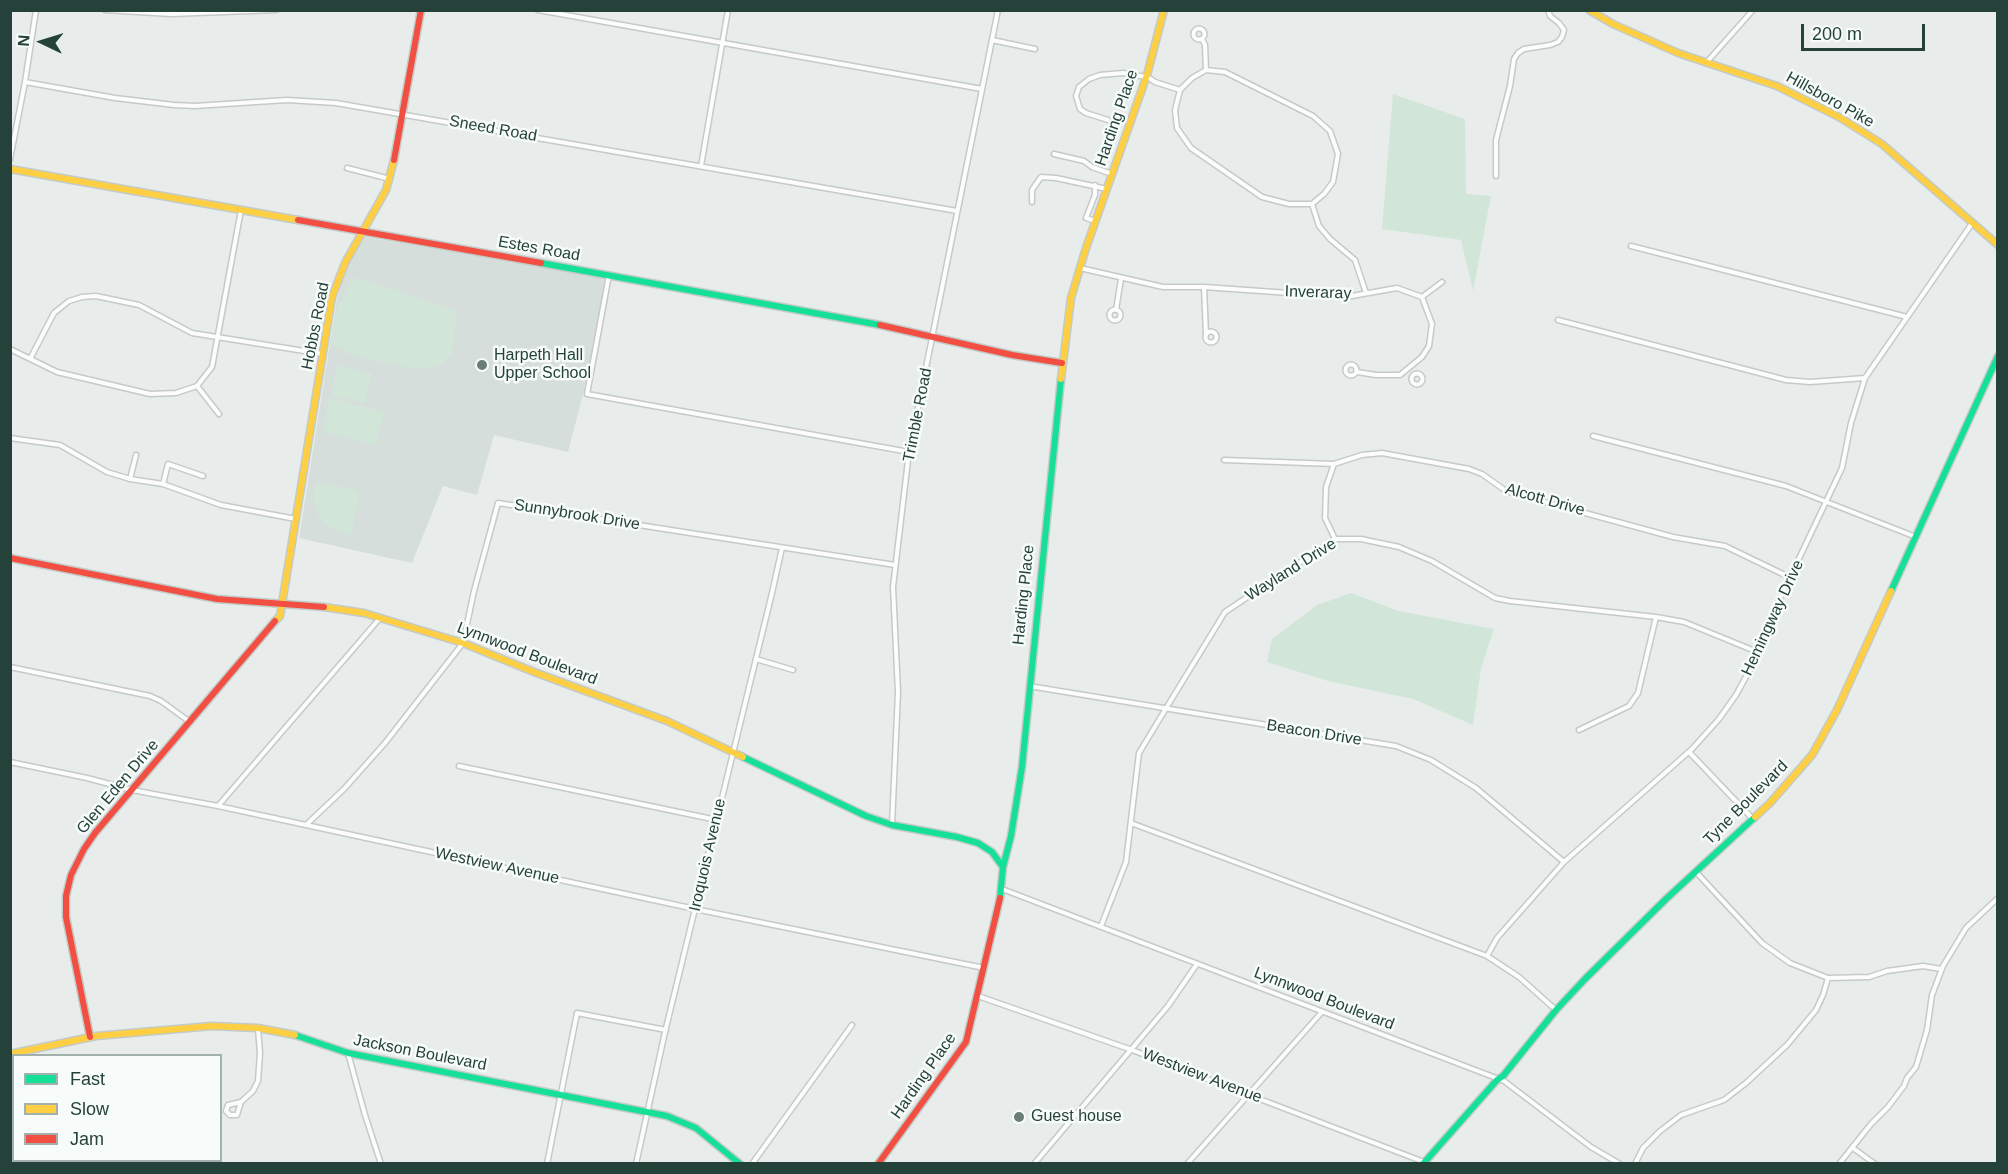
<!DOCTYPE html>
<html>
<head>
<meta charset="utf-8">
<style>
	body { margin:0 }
	#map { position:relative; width:2008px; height:1174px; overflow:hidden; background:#e8edeb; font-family:Helvetica,sans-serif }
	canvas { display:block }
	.frame { position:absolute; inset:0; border:12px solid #24423a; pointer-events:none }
	.legend { position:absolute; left:12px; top:1054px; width:210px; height:108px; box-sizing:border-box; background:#f7fbf9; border:2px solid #a3b1ad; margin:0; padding:8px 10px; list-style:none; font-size:18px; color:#24423a }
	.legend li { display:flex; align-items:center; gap:12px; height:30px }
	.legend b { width:30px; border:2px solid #a3b1ad }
	.north { position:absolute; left:12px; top:12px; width:60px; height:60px; -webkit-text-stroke:4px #f7fbf9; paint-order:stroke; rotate:274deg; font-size:16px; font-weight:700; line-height:24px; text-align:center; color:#24423a }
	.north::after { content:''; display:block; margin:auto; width:21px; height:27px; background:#24423a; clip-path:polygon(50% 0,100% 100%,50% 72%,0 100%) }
	.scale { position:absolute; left:1801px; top:24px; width:124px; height:27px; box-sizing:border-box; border:3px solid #24423a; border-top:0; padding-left:8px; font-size:18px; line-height:21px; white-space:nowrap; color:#24423a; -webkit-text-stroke:4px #f7fbf9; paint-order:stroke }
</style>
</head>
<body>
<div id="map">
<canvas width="2008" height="1174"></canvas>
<div class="frame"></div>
<ul class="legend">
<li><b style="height:8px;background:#16e098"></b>Fast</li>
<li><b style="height:8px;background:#ffcf43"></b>Slow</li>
<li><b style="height:8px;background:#f24e42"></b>Jam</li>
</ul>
<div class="north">N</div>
<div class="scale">200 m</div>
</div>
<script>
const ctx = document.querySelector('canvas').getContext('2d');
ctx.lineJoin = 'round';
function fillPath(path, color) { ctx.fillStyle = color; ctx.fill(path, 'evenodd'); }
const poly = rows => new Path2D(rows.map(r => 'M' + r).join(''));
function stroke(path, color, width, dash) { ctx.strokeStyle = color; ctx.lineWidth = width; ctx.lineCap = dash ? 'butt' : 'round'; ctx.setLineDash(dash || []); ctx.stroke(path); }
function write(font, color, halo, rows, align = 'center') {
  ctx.font = font + ' Helvetica,sans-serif'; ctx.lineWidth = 5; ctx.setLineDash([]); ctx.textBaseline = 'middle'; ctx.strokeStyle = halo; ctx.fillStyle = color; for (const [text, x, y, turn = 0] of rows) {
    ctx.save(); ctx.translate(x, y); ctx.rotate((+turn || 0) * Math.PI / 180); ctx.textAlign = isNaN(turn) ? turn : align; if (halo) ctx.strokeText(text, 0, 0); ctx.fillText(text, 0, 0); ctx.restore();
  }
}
const built = poly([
	[365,237,601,277,604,281,601,308,582,398,568,452,494,435,477,495,443,486,412,563,299,538,337,299,345,272]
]);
const green = poly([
	[1393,94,1465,119,1466,194,1491,196,1473,291,1461,240,1382,229],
	[352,278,374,283,457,311,451,355,444,363,433,367,415,369,354,356,332,345,332,331,338,307],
	[338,365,372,374,365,403,331,395],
	[330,398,384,412,376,445,322,432],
	[317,482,356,490,359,495,351,536,331,528,319,517,315,506,314,494],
	[1351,593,1399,611,1494,629,1481,668,1473,725,1413,699,1328,681,1267,662,1272,639,1317,605]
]);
const street = poly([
	[105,10,171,14,276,10],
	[538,10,982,89],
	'1193.5 34a5.5 5.5 0 1 1 11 0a5.5 5.5 0 1 1-11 0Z',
	[1202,39,1205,45,1206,70],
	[992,40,1035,49],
	[1706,63,1753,10],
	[1206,70,1225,72,1313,116,1330,131,1338,154,1333,182,1324,194,1312,204,1289,204,1262,197,1191,148,1177,128,1175,110,1180,90,1192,78,1206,70],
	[1146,76,1155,82,1180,90],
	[25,82,115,98,174,105,195,106,287,100,336,103,957,211],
	[1108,120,1086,113,1080,109,1076,96,1079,87,1089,79,1100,75,1123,73,1146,77],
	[1054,154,1084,161,1092,167,1112,174],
	[10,159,25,82,36,10],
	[701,166,728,10],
	[347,168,390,179],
	[1496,176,1496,140,1510,86,1514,59,1518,53,1524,49,1550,45,1558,42,1562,37,1564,30,1559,23,1550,16,1548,10],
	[1032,202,1032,190,1041,177,1056,178,1107,189],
	[1312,204,1319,226,1330,239,1355,260,1366,293],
	[1095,221,1086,218,1095,195,1095,185],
	[1631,246,1907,317],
	[1080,268,1163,287,1204,287,1346,297,1397,288,1422,297,1432,324,1429,346,1422,357,1400,375,1376,375,1357,372],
	[609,275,587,394,909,452],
	[1204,287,1206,335],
	[1422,297,1442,282],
	'1109.5 315a5.5 5.5 0 1 1 11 0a5.5 5.5 0 1 1-11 0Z',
	[1116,310,1121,279],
	[1558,320,1786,380,1810,382,1865,378],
	'1205.5 337a5.5 5.5 0 1 1 11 0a5.5 5.5 0 1 1-11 0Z',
	[10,349,57,372,150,394,176,393,197,386,212,367,241,210],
	[30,359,54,313,69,301,82,297,96,296,139,305,192,333,323,354],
	'1345.5 370a5.5 5.5 0 1 1 11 0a5.5 5.5 0 1 1-11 0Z',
	'1411.5 379a5.5 5.5 0 1 1 11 0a5.5 5.5 0 1 1-11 0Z',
	[197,386,219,414],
	[1593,436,1786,486,1916,537],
	[10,438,60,445,107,472,130,479,163,484,221,505,296,519],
	[1224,460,1334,464,1362,455,1382,453,1469,469,1482,474,1506,491,1519,495,1673,537,1725,546,1791,578],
	[1334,464,1326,487,1325,518,1335,539],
	[130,479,136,455],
	[163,484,168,464,203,476],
	[756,659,793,670],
	[10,667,150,696,161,701,190,722],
	[1029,686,1396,746,1431,760,1476,788,1564,862],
	[1579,730,1629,706,1638,693,1656,617],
	[1689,752,1752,818],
	[10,762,87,778,132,790,218,806,695,909,984,968],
	[459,766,717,820],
	[218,806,380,618],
	[1131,823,1487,956,1519,977,1556,1010],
	[306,825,344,789,385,743,463,643,474,591,498,503,895,565],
	[892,825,898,692,893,587,909,452,998,10],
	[1696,872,1762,943,1790,963,1828,978,1869,977,1887,971,1923,966,1941,969],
	[1002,889,1504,1081,1591,1147,1620,1164],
	[1101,926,1126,862,1139,753,1165,710,1225,612,1335,539,1361,539,1399,547,1432,561,1495,598,1510,601,1656,617,1684,622,1755,651],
	[1487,956,1497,938,1564,862,1692,749,1719,719,1736,695,1753,664,1755,651,1842,468,1851,423,1865,378,1973,222],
	[978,996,1132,1050,1424,1162],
	[348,1053,365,1115,381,1164],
	[241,1102,228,1105,226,1111,230,1115,237,1115,241,1102,253,1091,258,1081,260,1053,258,1028],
	[1853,1148,1875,1164],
	[120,1160,121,1160],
	[52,1164,108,1160],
	[547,1164,577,1013,666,1030],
	[636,1164,665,1032,772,593,782,548],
	[752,1164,852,1025],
	[1034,1164,1168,1006,1197,964],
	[1187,1164,1321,1013],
	[1635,1164,1643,1148,1659,1132,1681,1115,1724,1100,1746,1083,1787,1045,1816,1010,1823,995,1828,978],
	[1839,1164,1871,1124,1888,1107,1904,1086,1907,1078,1916,1067,1927,1030,1932,995,1943,966,1966,928,1998,898]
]);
const fast = poly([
	[541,263,880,325],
	[1891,591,1998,356],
	[743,757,866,816,892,825,957,837,978,843,992,852,1003,867],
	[1000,898,1003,867,1011,836,1022,767,1061,379],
	[295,1035,348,1053,667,1116,696,1128,740,1164],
	[1423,1164,1497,1080,1503,1076,1556,1010,1585,979,1666,899,1755,817]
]);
const slow = poly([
	[1589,10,1613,24,1678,53,1777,86,1839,117,1882,144,1998,245],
	[10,169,298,220],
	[1061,379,1071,298,1086,248,1147,75,1164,10],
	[324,607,364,613,463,643,534,672,667,721,743,757],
	[275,621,280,616,332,297,345,263,386,190,394,160],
	[1755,817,1770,803,1812,755,1837,710,1891,591],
	[10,1054,96,1036,212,1026,258,1028,295,1035]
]);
const jam = poly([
	[394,160,421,10],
	[298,220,541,263],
	[880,325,1012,355,1062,363],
	[10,558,217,599,324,607],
	[90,1037,66,917,66,896,71,875,84,849,95,833,275,621],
	[878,1164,966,1042,1000,898]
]);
const markers = [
	[482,365,6,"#697e78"],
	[1019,1117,6,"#697e78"]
];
const streetNames = [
	["Hillsboro Pike",1830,100,29],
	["Harding Place",1117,118,-71],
	["Sneed Road",493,129,10],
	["Estes Road",539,249,10],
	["Inveraray",1318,293,2],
	["Hobbs Road",316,326,-79],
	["Trimble Road",918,415,-79],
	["Alcott Drive",1545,500,16],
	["Sunnybrook Drive",577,515,9],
	["Wayland Drive",1291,570,-32],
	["Harding Place",1024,595,-84],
	["Hemingway Drive",1773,618,-65],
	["Lynnwood Boulevard",527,654,21],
	["Beacon Drive",1314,733,9],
	["Glen Eden Drive",118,787,-50],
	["Tyne Boulevard",1746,803,-45],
	["Iroquois Avenue",708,855,-77],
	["Westview Avenue",497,866,12],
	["Lynnwood Boulevard",1324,999,21],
	["Jackson Boulevard",420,1053,11],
	["Harding Place",924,1076,-55],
	["Westview Avenue",1202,1076,21]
];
const poiNames = [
	["Harpeth Hall",494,356],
	["Upper School",494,374],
	["Guest house",1031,1117]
];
fillPath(built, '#d6dedb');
fillPath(green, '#d1e6d8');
stroke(street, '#c5cac8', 7);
stroke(fast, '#c3cbc8', 9);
stroke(slow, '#c3cbc8', 9);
stroke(jam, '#c3cbc8', 9);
stroke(street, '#fcfcfc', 4);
stroke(fast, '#16e098', 6);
stroke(slow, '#ffcf43', 6);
stroke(jam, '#f24e42', 6);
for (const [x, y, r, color] of markers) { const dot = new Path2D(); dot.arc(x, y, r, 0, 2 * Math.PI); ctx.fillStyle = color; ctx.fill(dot); stroke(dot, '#f7fbf9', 2); }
write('16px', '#24423a', '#f7fbf9', streetNames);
write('16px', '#24423a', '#f7fbf9', poiNames, 'left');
</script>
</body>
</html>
